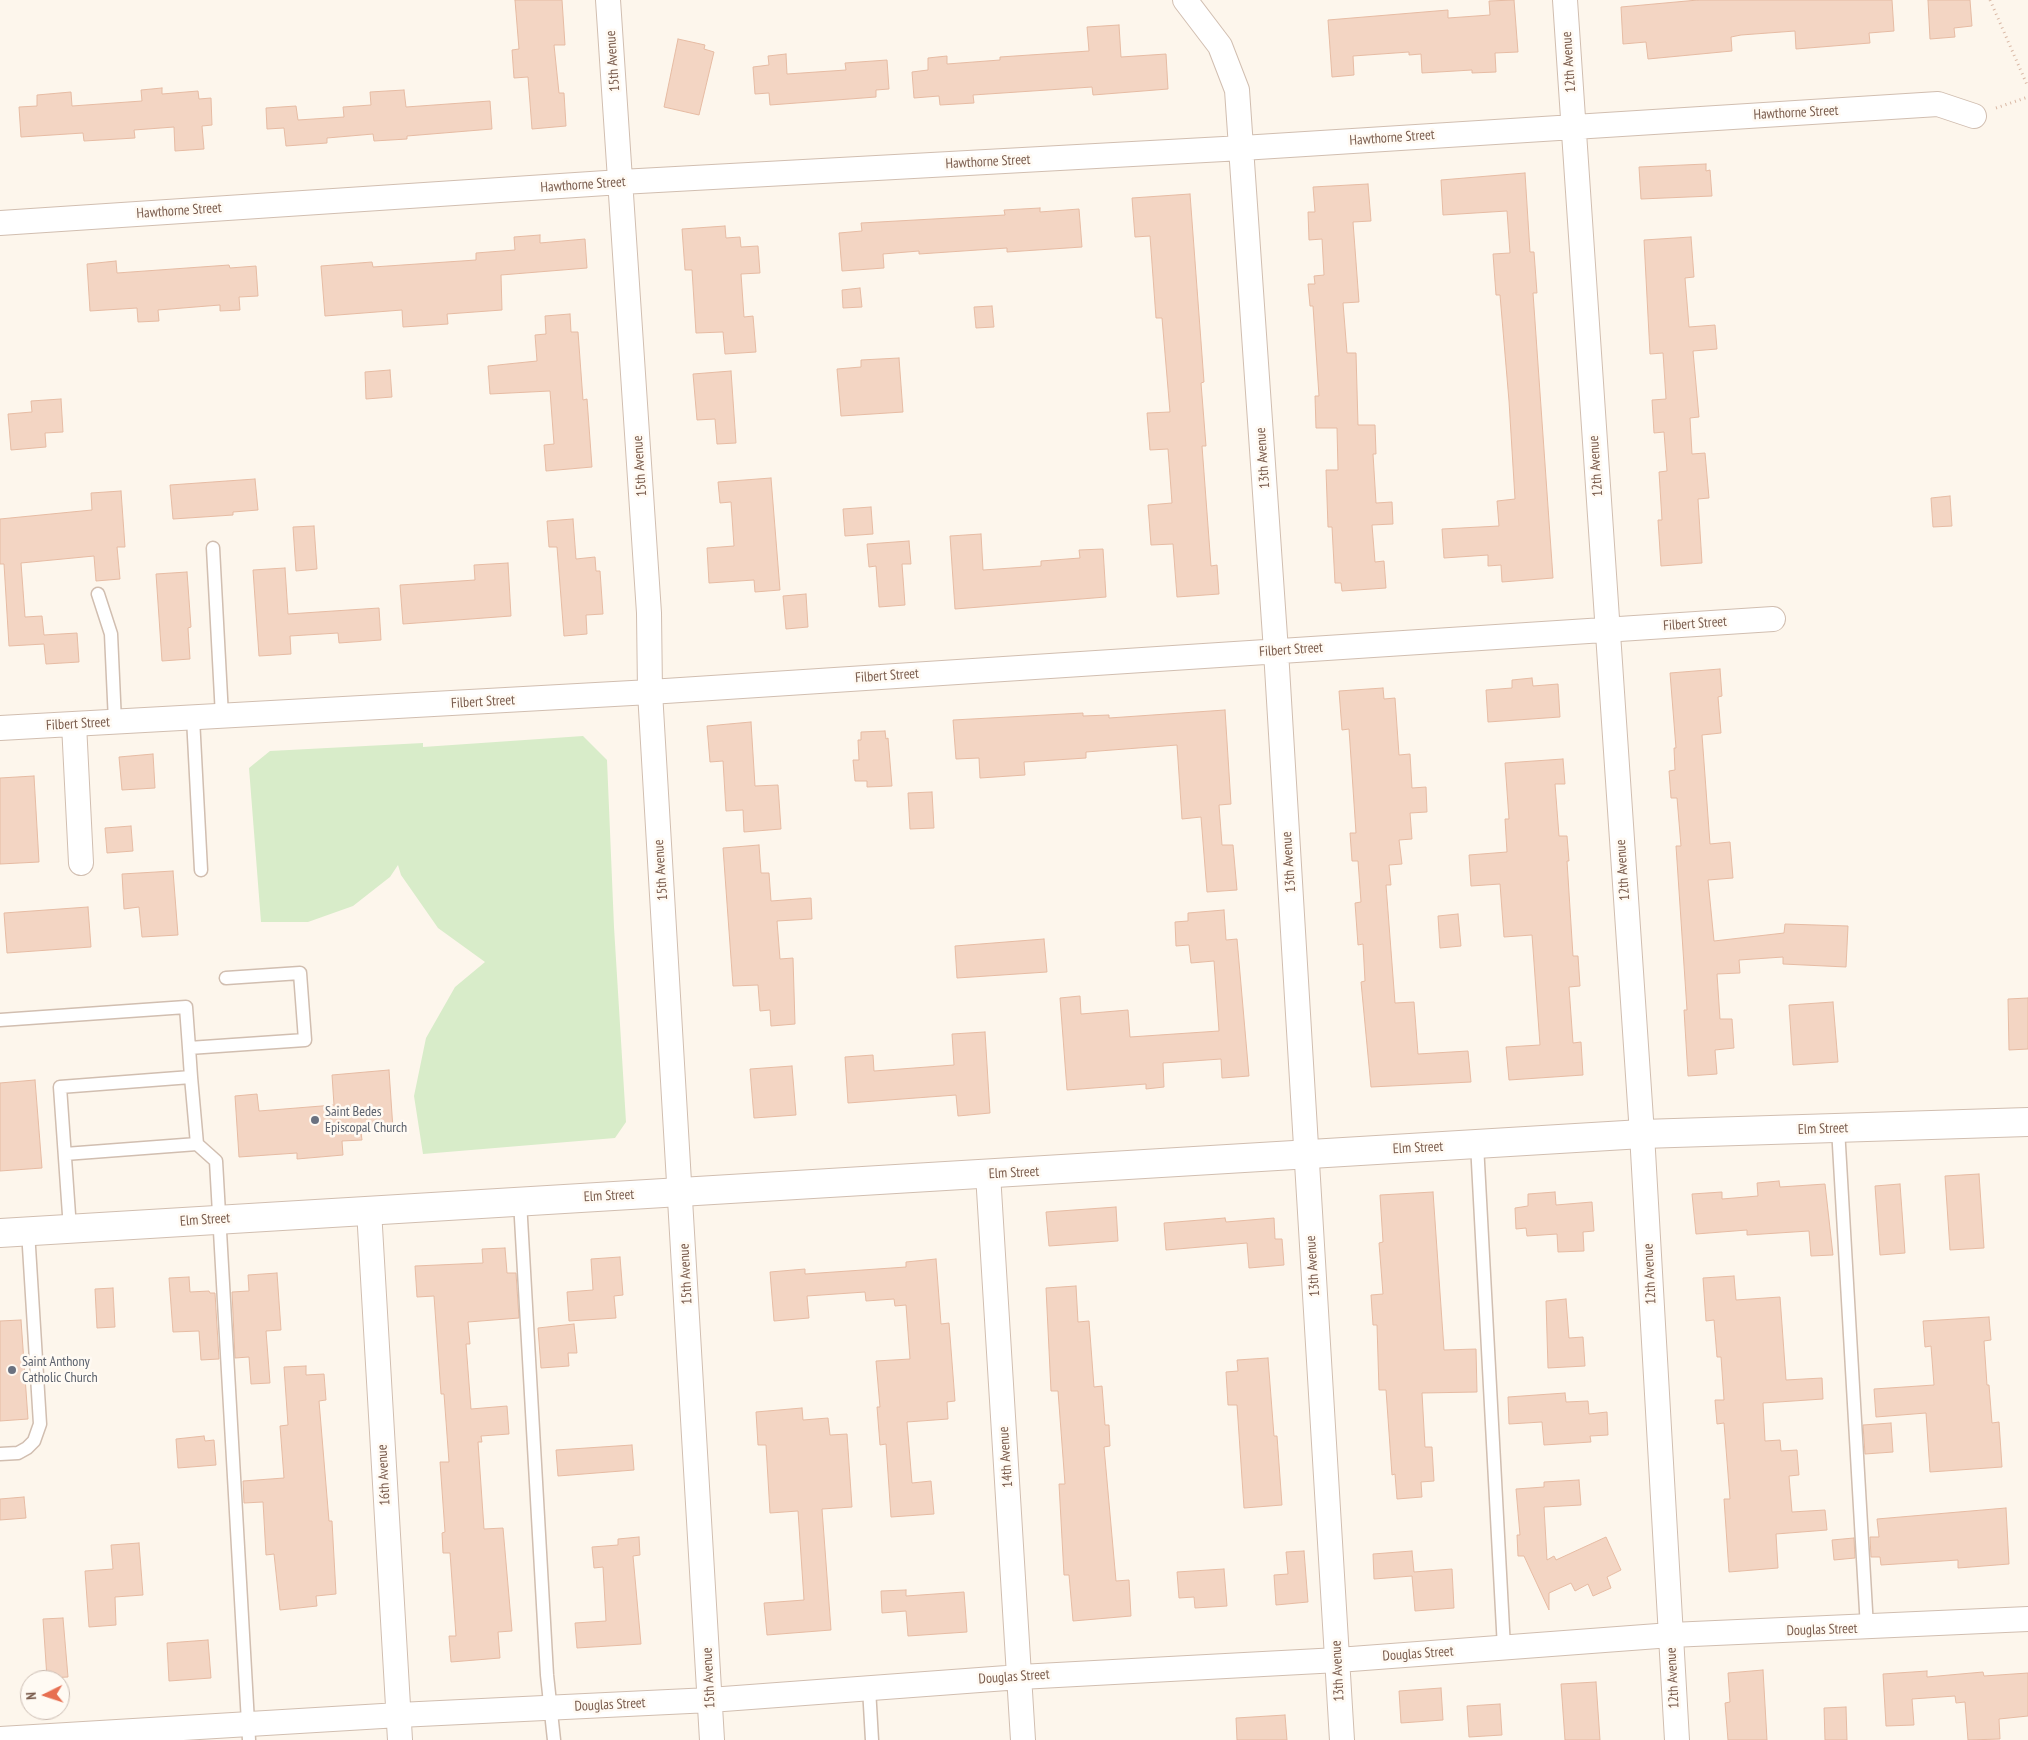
<!DOCTYPE html>
<html>
<head>
<meta charset="utf-8">
<style>
	body { margin:0 }
	#map { position:relative; width:2028px; height:1740px; overflow:hidden; background:#fdf6ec; font-family:"PT Sans Narrow",sans-serif }
	canvas { display:block }
	.north { position:absolute; left:20px; top:1670px; width:50px; height:50px; box-sizing:border-box; background:#fffaf3; border:1px solid #cabbb1; border-radius:50%; rotate:266deg; font-size:14px; font-weight:700; line-height:20px; text-align:center; color:#7a5c4d }
	.north::after { content:''; display:block; margin:auto; width:18px; height:22px; background:#e76f51; clip-path:polygon(50% 0,100% 100%,50% 72%,0 100%) }
</style>
</head>
<body>
<div id="map">
<canvas width="2028" height="1740"></canvas>
<div class="north">N</div>
</div>
<script>
const ctx = document.querySelector('canvas').getContext('2d');
ctx.lineJoin = 'round';
function fillPath(path, color) { ctx.fillStyle = color; ctx.fill(path, 'evenodd'); }
const poly = rows => new Path2D(rows.map(r => 'M' + r).join(''));
function stroke(path, color, width, dash) { ctx.strokeStyle = color; ctx.lineWidth = width; ctx.lineCap = dash ? 'butt' : 'round'; ctx.setLineDash(dash || []); ctx.stroke(path); }
function write(font, color, halo, rows, align = 'center') {
  ctx.font = font + ' "PT Sans Narrow",sans-serif'; ctx.lineWidth = 5; ctx.setLineDash([]); ctx.textBaseline = 'middle'; ctx.strokeStyle = halo; ctx.fillStyle = color; for (const [text, x, y, turn = 0] of rows) {
    ctx.save(); ctx.translate(x, y); ctx.rotate((+turn || 0) * Math.PI / 180); ctx.textAlign = isNaN(turn) ? turn : align; if (halo) ctx.strokeText(text, 0, 0); ctx.fillText(text, 0, 0); ctx.restore();
  }
}
const green = poly([
	[583,736,607,760,614,927,626,1122,615,1138,423,1154,414,1096,426,1038,455,987,485,962,438,928,401,875,398,865,390,877,353,906,308,922,261,922,249,768,270,751,423,743,423,747]
]);
const building = poly([
	[515,0,562,0,565,45,554,45,559,93,564,93,566,126,532,129,528,77,514,78,512,50,519,49,515,0],
	[1514,0,1518,52,1495,53,1496,72,1472,73,1472,70,1422,73,1421,54,1409,55,1409,52,1353,56,1354,75,1332,77,1328,20,1448,10,1448,18,1490,15,1489,1,1514,0],
	[1698,0,1892,0,1894,31,1869,33,1870,43,1796,49,1795,31,1741,35,1731,37,1732,51,1648,59,1646,42,1623,44,1621,7,1698,0],
	[1928,0,1970,0,1972,26,1954,28,1955,37,1930,39,1928,0],
	[1119,25,1121,57,1166,54,1168,89,1093,95,1092,87,973,95,974,103,940,105,939,96,914,98,912,72,928,70,928,58,947,56,947,64,1000,60,1000,57,1089,51,1087,27,1119,25],
	[678,39,705,45,704,49,714,52,699,115,664,107,678,39],
	[786,54,787,74,846,70,845,63,887,60,889,89,876,90,876,97,770,105,769,93,755,94,753,67,769,65,768,56,786,54],
	[162,88,162,94,198,91,199,99,211,98,212,125,202,126,204,149,175,151,174,127,134,130,135,138,84,141,83,133,21,137,19,107,37,106,37,95,71,92,72,106,142,101,141,90,162,88],
	[404,90,406,107,490,101,492,129,407,136,407,139,374,141,373,134,327,138,327,143,286,146,284,128,267,129,266,108,296,106,298,120,344,117,343,107,371,105,370,92,404,90],
	[1706,164,1706,171,1710,170,1712,196,1641,199,1639,167,1706,164],
	[1525,173,1530,252,1534,252,1537,293,1533,293,1553,578,1502,582,1501,565,1488,566,1488,555,1444,558,1442,529,1499,526,1497,501,1515,499,1509,401,1500,295,1496,295,1493,254,1510,253,1507,211,1443,215,1441,180,1525,173],
	[1368,184,1371,221,1353,222,1359,302,1343,303,1347,353,1356,353,1358,425,1375,425,1376,454,1373,454,1376,503,1392,502,1393,524,1372,525,1375,562,1384,561,1386,588,1342,591,1341,583,1335,583,1332,527,1328,527,1326,470,1338,470,1337,428,1316,428,1315,396,1319,396,1313,306,1310,306,1308,284,1315,284,1314,276,1324,275,1322,239,1309,240,1308,212,1315,212,1313,187,1368,184],
	[1190,194,1204,382,1201,383,1206,446,1202,446,1211,566,1217,565,1219,594,1177,597,1173,544,1151,545,1148,505,1172,503,1168,449,1150,450,1147,413,1170,412,1162,318,1156,318,1150,236,1135,237,1132,198,1190,194],
	[1040,208,1040,212,1079,209,1082,247,1007,252,1007,248,919,254,919,251,883,254,884,268,842,271,839,233,862,231,861,223,1005,215,1004,210,1040,208],
	[725,226,726,238,740,237,741,247,758,246,760,273,741,274,744,317,753,316,756,352,725,354,723,332,696,333,692,270,685,270,682,229,725,226],
	[540,235,540,243,585,239,587,268,501,275,502,310,447,314,448,324,403,327,402,310,325,316,321,266,372,262,373,267,476,260,476,253,515,250,514,237,540,235],
	[1691,237,1694,277,1685,278,1689,327,1715,325,1717,349,1693,351,1699,417,1690,418,1692,454,1705,453,1709,498,1698,499,1702,563,1661,566,1658,520,1662,520,1659,472,1667,471,1664,432,1654,433,1652,400,1666,399,1663,353,1650,354,1644,240,1691,237],
	[116,261,117,273,229,265,230,268,256,266,258,296,239,297,240,310,220,311,220,305,158,310,159,321,138,322,137,308,90,311,87,264,116,261],
	[860,288,862,307,843,308,842,290,860,288],
	[992,306,994,327,976,328,974,307,992,306],
	[570,314,571,332,578,332,583,400,587,399,592,467,546,471,544,445,554,444,550,391,490,394,488,366,537,361,535,335,546,334,545,316,570,314],
	[899,358,903,412,841,416,837,369,861,367,861,360,899,358],
	[390,370,392,397,366,399,365,372,390,370],
	[731,371,736,443,717,444,715,419,697,420,693,374,731,371],
	[61,399,63,432,45,433,46,447,11,450,8,414,32,412,31,401,61,399],
	[771,478,780,590,755,592,754,580,709,583,707,548,734,546,731,502,720,503,718,482,771,478],
	[255,479,258,510,233,512,233,515,173,519,170,485,255,479],
	[121,491,125,547,117,547,120,579,96,581,94,556,21,563,25,617,42,616,44,635,77,633,79,662,46,664,44,644,9,646,4,564,0,564,0,519,92,510,91,493,121,491],
	[1950,496,1952,526,1933,527,1931,498,1950,496],
	[871,507,873,534,845,536,843,509,871,507],
	[573,519,576,559,595,557,596,571,600,571,603,614,586,615,587,634,564,636,557,547,549,547,547,521,573,519],
	[314,526,317,569,296,571,293,527,314,526],
	[981,534,983,570,1041,566,1041,561,1080,558,1079,550,1103,549,1106,597,955,609,950,536,981,534],
	[909,541,911,564,902,564,905,605,879,607,876,566,869,567,867,544,909,541],
	[508,563,511,616,403,624,400,585,475,580,474,565,508,563],
	[285,568,288,614,379,608,381,640,339,643,338,633,290,636,291,654,259,656,253,570,285,568],
	[187,572,191,627,188,628,190,659,162,661,156,574,187,572],
	[806,594,808,627,786,629,783,596,806,594],
	[1720,669,1722,696,1718,697,1721,733,1702,735,1710,844,1730,842,1733,878,1708,880,1714,941,1784,933,1785,924,1848,926,1846,967,1783,964,1783,957,1739,960,1740,973,1717,974,1720,1019,1732,1019,1734,1048,1715,1050,1717,1074,1688,1076,1684,1010,1687,1010,1676,846,1681,846,1677,798,1671,798,1669,771,1675,770,1674,748,1676,748,1670,673,1720,669],
	[1532,678,1533,686,1558,684,1560,717,1488,722,1486,690,1512,688,1512,680,1532,678],
	[1383,688,1384,699,1395,698,1399,755,1410,754,1412,788,1426,787,1427,812,1410,813,1412,839,1399,840,1402,864,1389,865,1391,885,1386,885,1395,1003,1414,1002,1418,1054,1468,1051,1471,1082,1371,1087,1361,982,1365,981,1363,944,1358,945,1355,903,1361,902,1358,861,1352,861,1350,833,1356,833,1349,729,1342,730,1339,691,1383,688],
	[1225,710,1231,804,1219,805,1222,845,1233,845,1237,890,1207,892,1201,817,1182,819,1177,745,1086,752,1086,758,1024,762,1025,775,980,778,979,758,956,759,953,720,1083,713,1083,716,1109,715,1109,718,1225,710],
	[751,722,755,786,778,785,781,829,744,832,743,810,726,811,723,761,710,762,707,726,751,722],
	[885,731,886,739,888,738,892,786,867,787,867,781,855,781,853,760,859,760,858,740,861,740,861,732,885,731],
	[153,754,155,788,122,790,119,757,153,754],
	[1563,759,1565,784,1555,784,1559,836,1567,836,1569,861,1567,861,1573,956,1578,956,1580,986,1569,987,1573,1043,1581,1042,1583,1075,1509,1080,1506,1047,1540,1045,1532,935,1504,937,1500,884,1471,886,1469,855,1507,852,1505,819,1509,819,1505,763,1563,759],
	[34,776,39,862,0,864,0,778,34,776],
	[932,792,934,828,910,829,908,793,932,792],
	[131,826,133,851,107,853,105,828,131,826],
	[759,845,761,873,769,873,771,901,811,898,812,919,777,921,780,959,793,958,795,1024,771,1026,770,1010,760,1011,758,985,733,986,723,848,759,845],
	[173,871,178,935,142,937,139,907,124,909,122,874,173,871],
	[88,907,91,947,7,953,4,913,88,907],
	[1224,910,1226,940,1237,939,1249,1076,1222,1078,1221,1059,1163,1063,1164,1087,1146,1089,1146,1084,1067,1090,1060,998,1080,996,1081,1014,1128,1010,1130,1037,1219,1031,1214,961,1191,963,1189,945,1176,946,1175,922,1188,921,1188,913,1224,910],
	[1458,914,1461,946,1440,948,1438,916,1458,914],
	[1044,939,1047,972,957,978,955,946,1044,939],
	[2028,998,2028,1049,2009,1050,2008,999,2028,998],
	[1833,1002,1838,1062,1793,1065,1789,1005,1833,1002],
	[985,1032,990,1113,958,1116,956,1095,848,1103,845,1057,873,1055,874,1071,954,1065,952,1034,985,1032],
	[792,1066,796,1115,754,1118,750,1069,792,1066],
	[389,1070,393,1129,361,1132,362,1140,342,1141,343,1155,297,1159,297,1153,239,1157,235,1096,257,1094,259,1111,334,1105,332,1075,389,1070],
	[35,1080,42,1168,0,1171,0,1083,35,1080],
	[1979,1174,1984,1248,1950,1250,1945,1176,1979,1174],
	[1779,1181,1780,1187,1825,1184,1833,1255,1811,1256,1809,1231,1747,1235,1747,1230,1696,1234,1692,1194,1722,1192,1722,1199,1758,1196,1757,1183,1779,1181],
	[1900,1184,1905,1253,1880,1255,1875,1186,1900,1184],
	[1433,1192,1444,1350,1476,1349,1477,1392,1422,1393,1425,1447,1432,1447,1434,1481,1421,1482,1422,1497,1397,1499,1395,1474,1392,1475,1386,1390,1379,1390,1377,1325,1373,1325,1371,1295,1383,1294,1379,1243,1383,1242,1380,1195,1433,1192],
	[1555,1192,1556,1205,1592,1202,1594,1231,1583,1232,1584,1251,1558,1252,1557,1234,1527,1236,1526,1228,1516,1229,1515,1208,1528,1206,1528,1194,1555,1192],
	[1116,1207,1118,1241,1049,1246,1046,1212,1116,1207],
	[1225,1218,1226,1222,1274,1218,1275,1239,1282,1239,1284,1265,1249,1268,1247,1243,1166,1250,1164,1223,1225,1218],
	[505,1248,507,1273,516,1273,519,1318,468,1322,470,1344,466,1344,471,1409,507,1406,509,1434,481,1436,482,1442,478,1442,484,1529,503,1528,512,1631,498,1632,500,1658,451,1662,449,1636,456,1636,450,1553,443,1553,442,1533,445,1532,440,1462,449,1462,444,1394,441,1394,434,1296,417,1297,415,1266,483,1263,482,1249,505,1248],
	[620,1257,623,1295,614,1296,616,1318,569,1321,567,1292,593,1290,591,1259,620,1257],
	[936,1259,941,1324,949,1323,955,1401,947,1402,948,1419,907,1422,912,1483,931,1481,934,1514,891,1517,886,1444,880,1445,877,1407,880,1407,876,1361,910,1359,906,1305,895,1306,894,1299,866,1301,865,1292,807,1296,809,1318,774,1321,770,1272,805,1269,805,1274,906,1267,906,1262,936,1259],
	[277,1273,281,1330,266,1331,270,1383,251,1384,249,1357,235,1358,232,1292,249,1291,248,1275,277,1273],
	[1734,1276,1736,1300,1780,1297,1786,1380,1822,1378,1823,1399,1763,1403,1765,1441,1780,1440,1781,1451,1797,1450,1799,1475,1789,1476,1792,1512,1825,1510,1827,1530,1776,1534,1778,1568,1729,1572,1724,1499,1730,1499,1724,1423,1717,1424,1715,1400,1724,1400,1721,1357,1717,1357,1714,1320,1706,1321,1703,1278,1734,1276],
	[189,1277,190,1292,209,1291,210,1293,215,1293,219,1359,201,1360,199,1331,173,1332,169,1278,189,1277],
	[1076,1286,1078,1322,1089,1321,1094,1387,1102,1386,1105,1425,1109,1425,1110,1446,1104,1447,1116,1581,1129,1580,1131,1616,1073,1621,1069,1575,1064,1575,1059,1484,1065,1484,1058,1391,1051,1391,1046,1288,1076,1286],
	[113,1288,115,1327,97,1328,95,1289,113,1288],
	[1566,1299,1569,1338,1583,1337,1585,1366,1548,1368,1546,1301,1566,1299],
	[1989,1317,1991,1340,1984,1341,1987,1385,1989,1385,1992,1423,1999,1422,2002,1467,1930,1472,1926,1413,1876,1417,1874,1389,1934,1385,1931,1346,1925,1347,1923,1321,1989,1317],
	[21,1320,28,1419,0,1421,0,1321,21,1320],
	[574,1324,577,1353,568,1353,569,1366,541,1368,538,1328,574,1324],
	[1268,1358,1274,1436,1277,1436,1282,1505,1244,1508,1237,1405,1228,1405,1226,1372,1238,1371,1237,1360,1268,1358],
	[306,1366,306,1375,324,1374,326,1400,319,1401,329,1521,332,1521,336,1594,316,1596,317,1606,280,1610,274,1554,266,1555,263,1502,244,1503,243,1481,284,1478,280,1426,288,1425,284,1367,306,1366],
	[1565,1393,1566,1402,1588,1401,1589,1414,1607,1412,1608,1435,1590,1436,1591,1442,1544,1445,1542,1422,1509,1424,1508,1397,1565,1393],
	[802,1408,803,1420,828,1418,830,1435,847,1434,852,1507,822,1509,831,1630,767,1635,764,1603,804,1600,798,1511,770,1513,766,1445,758,1445,756,1412,802,1408],
	[1891,1423,1893,1452,1865,1454,1863,1425,1891,1423],
	[204,1436,205,1441,214,1440,216,1465,178,1468,176,1439,204,1436],
	[632,1445,634,1470,558,1476,556,1450,632,1445],
	[1579,1480,1581,1505,1544,1507,1547,1560,1554,1556,1556,1560,1606,1537,1621,1570,1607,1577,1611,1588,1593,1596,1588,1584,1575,1591,1571,1583,1549,1593,1549,1610,1524,1556,1518,1556,1517,1535,1520,1535,1516,1489,1544,1487,1544,1482,1579,1480],
	[24,1497,26,1518,0,1520,0,1499,24,1497],
	[2006,1508,2009,1564,1958,1568,1958,1560,1881,1565,1880,1557,1871,1557,1870,1537,1879,1537,1877,1519,2006,1508],
	[639,1537,640,1555,633,1556,641,1644,577,1648,575,1623,606,1621,603,1567,594,1568,592,1547,618,1545,618,1539,639,1537],
	[1854,1538,1855,1558,1834,1560,1832,1540,1854,1538],
	[139,1543,143,1595,115,1597,116,1625,89,1627,85,1571,113,1569,111,1545,139,1543],
	[1304,1551,1308,1602,1276,1605,1274,1575,1288,1574,1286,1552,1304,1551],
	[1412,1551,1414,1572,1452,1569,1454,1608,1415,1611,1412,1576,1374,1579,1373,1554,1412,1551],
	[1224,1569,1227,1606,1195,1608,1194,1597,1179,1598,1177,1572,1224,1569],
	[906,1590,906,1596,964,1592,967,1632,908,1636,906,1611,882,1613,881,1591,906,1590],
	[63,1618,68,1677,47,1678,43,1619,63,1618],
	[208,1640,211,1678,169,1681,167,1643,208,1640],
	[1763,1670,1767,1740,1728,1740,1725,1703,1730,1702,1728,1673,1763,1670],
	[1927,1671,1927,1677,1983,1672,1984,1676,2028,1673,2028,1716,1999,1719,2000,1739,1968,1740,1965,1702,1956,1703,1955,1696,1912,1699,1914,1725,1886,1726,1883,1674,1927,1671],
	[1596,1682,1600,1740,1565,1740,1561,1684,1596,1682],
	[1441,1688,1443,1720,1401,1723,1399,1691,1441,1688],
	[1500,1704,1502,1735,1469,1737,1467,1706,1500,1704],
	[1846,1707,1847,1740,1825,1740,1824,1708,1846,1707],
	[1285,1715,1287,1740,1237,1740,1236,1718,1285,1715]
]);
const path = poly([
	[1990,0,2028,87],
	[1996,108,2028,97]
]);
const service = poly([
	[213,548,222,716],
	[98,594,111,634,115,722],
	[193,718,201,870],
	[0,1020,186,1007,189,1048],
	[1838,1128,1867,1628],
	[197,1144,216,1161,249,1740],
	[1477,1144,1504,1648],
	[65,1154,197,1144,191,1077],
	[520,1201,547,1675,554,1740],
	[70,1229,60,1087,191,1077,189,1048,305,1040,300,973,226,978],
	[0,1454,18,1453,27,1448,34,1441,40,1424,28,1231],
	[869,1688,872,1740]
]);
const minor = poly([
	[608,0,649,613,650,692,712,1740],
	[1185,0,1220,46,1237,90,1276,651,1342,1740],
	[1565,0,1642,1134,1677,1740],
	[0,223,621,182,1242,148,1938,104,1974,116],
	[74,724,81,863],
	[0,728,650,692,1773,619],
	[988,1174,1023,1740],
	[369,1210,400,1740],
	[0,1739,399,1715,710,1700,1020,1677,1338,1660,1671,1635,2028,1619]
]);
const tertiary = poly([
	[0,1233,1642,1134,2028,1122]
]);
const markers = [
	[315,1120,5,"#6b7280"],
	[12,1370,5,"#6b7280"]
];
const streetNames = [
	["15th Avenue",613,61,-94],
	["12th Avenue",1569,62,-94],
	["Hawthorne Street",1796,113,-3],
	["Hawthorne Street",1392,138,-4],
	["Hawthorne Street",988,162,-3],
	["Hawthorne Street",583,185,-4],
	["Hawthorne Street",179,211,-4],
	["13th Avenue",1263,458,-94],
	["15th Avenue",640,466,-94],
	["12th Avenue",1596,466,-94],
	["Filbert Street",1695,624,-4],
	["Filbert Street",1291,650,-4],
	["Filbert Street",887,676,-4],
	["Filbert Street",483,702,-3],
	["Filbert Street",78,724,-3],
	["13th Avenue",1289,862,-94],
	["15th Avenue",661,870,-94],
	["12th Avenue",1623,870,-94],
	["Elm Street",1823,1129,-2],
	["Elm Street",1418,1148,-3],
	["Elm Street",1014,1173,-3],
	["Elm Street",609,1196,-3],
	["Elm Street",205,1220,-4],
	["13th Avenue",1313,1266,-94],
	["15th Avenue",686,1274,-93],
	["12th Avenue",1650,1274,-93],
	["14th Avenue",1006,1457,-94],
	["16th Avenue",384,1475,-93],
	["Douglas Street",1822,1630,-2],
	["Douglas Street",1418,1654,-4],
	["13th Avenue",1338,1671,-93],
	["Douglas Street",1014,1677,-4],
	["15th Avenue",709,1678,-93],
	["12th Avenue",1673,1678,-93],
	["Douglas Street",610,1705,-3]
];
const worshipNames = [
	["Saint Bedes",325,1112],
	["Episcopal Church",325,1128],
	["Saint Anthony",22,1362],
	["Catholic Church",22,1378]
];
fillPath(green, '#d8ecc9');
fillPath(building, '#f3d5c3');
stroke(building, '#e6bba3', 1);
stroke(service, '#d1beb0', 15);
stroke(minor, '#d1beb0', 26);
stroke(tertiary, '#d1beb0', 30);
stroke(path, '#d9b8a5', 3, [1, 4]);
stroke(service, '#fff', 12);
stroke(minor, '#fff', 24);
stroke(tertiary, '#fff', 28);
for (const [x, y, r, color] of markers) { const dot = new Path2D(); dot.arc(x, y, r, 0, 2 * Math.PI); ctx.fillStyle = color; ctx.fill(dot); stroke(dot, '#fffaf3', 2); }
write('14px', '#7a5c4d', '#fffaf3', streetNames);
write('14px', '#5b616d', '#fffaf3', worshipNames, 'left');
</script>
</body>
</html>
